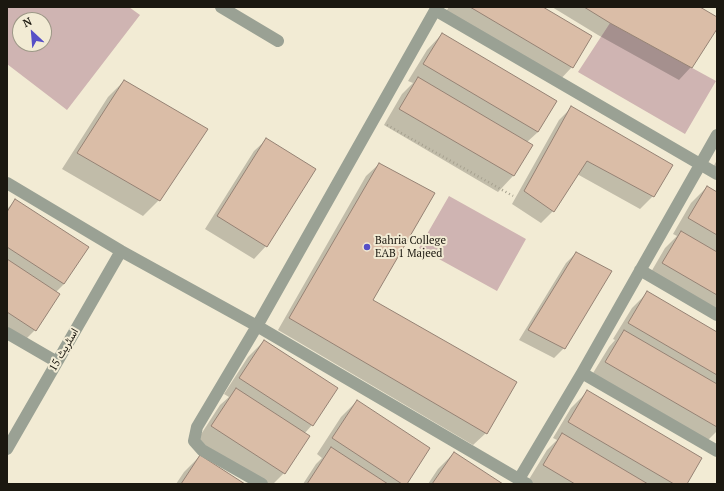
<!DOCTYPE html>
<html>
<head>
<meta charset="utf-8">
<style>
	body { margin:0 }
	#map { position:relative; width:724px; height:491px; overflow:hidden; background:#f2ebd4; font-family:"PT Serif",serif }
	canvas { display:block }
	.frame { position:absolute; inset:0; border:8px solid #1b1810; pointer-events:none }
	.north { position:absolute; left:12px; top:12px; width:40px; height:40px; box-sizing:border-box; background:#f2ebd4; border:1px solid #9c9786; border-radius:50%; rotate:334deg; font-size:11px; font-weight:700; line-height:16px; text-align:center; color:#1b1810 }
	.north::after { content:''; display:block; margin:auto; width:14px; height:18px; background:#564fc7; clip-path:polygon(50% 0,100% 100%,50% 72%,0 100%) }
</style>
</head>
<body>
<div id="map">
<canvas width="724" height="491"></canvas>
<div class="frame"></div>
<div class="north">N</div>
</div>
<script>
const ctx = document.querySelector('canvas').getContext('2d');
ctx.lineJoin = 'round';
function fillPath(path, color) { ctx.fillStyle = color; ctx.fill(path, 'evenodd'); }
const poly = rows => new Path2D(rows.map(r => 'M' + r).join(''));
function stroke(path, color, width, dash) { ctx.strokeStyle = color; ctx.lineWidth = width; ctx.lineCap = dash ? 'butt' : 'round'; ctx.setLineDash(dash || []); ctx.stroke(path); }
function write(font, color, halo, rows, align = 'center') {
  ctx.font = font + ' "PT Serif",Vazirmatn,serif'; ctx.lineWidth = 4; ctx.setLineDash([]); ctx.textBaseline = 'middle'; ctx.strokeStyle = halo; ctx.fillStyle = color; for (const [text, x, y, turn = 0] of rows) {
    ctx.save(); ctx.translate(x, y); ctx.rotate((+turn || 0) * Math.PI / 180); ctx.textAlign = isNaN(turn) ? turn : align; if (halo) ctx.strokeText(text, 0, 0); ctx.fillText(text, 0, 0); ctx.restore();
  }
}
const green = poly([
	[7,7,129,7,140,15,67,110,7,64],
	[20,20,44,20,44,44,20,44],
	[610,23,716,81,685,134,578,72],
	[449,196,526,239,497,291,419,248]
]);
const shadow = poly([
	[449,7,541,7,572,67,557,83,443,16],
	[552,7,698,7,717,18,717,28,691,67,679,80,598,35],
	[442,34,538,132,527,142,532,145,513,176,498,192,384,125,402,94,413,83,408,81,427,50],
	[124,81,159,200,143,216,62,169,108,97],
	[571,108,672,165,653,196,640,209,577,174,553,211,541,223,512,204,559,120],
	[267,139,266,246,254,259,205,229,254,151],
	[717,160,717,172,712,169],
	[379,164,371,300,486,433,473,445,278,330,366,176],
	[707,187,717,193,717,320,647,279,665,248,677,236,673,234,691,203],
	[16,200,64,284,56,292,59,294,35,330,19,346,7,338,7,209],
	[576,253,610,271,564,348,554,358,519,340,566,263],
	[647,293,717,333,717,431,704,444,590,378,609,347,615,340,613,339,632,308],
	[264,341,312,425,304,434,284,473,273,484,260,484,196,442,220,405,229,397,224,394,248,357],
	[587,392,685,484,533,484,528,481,547,450,557,440,553,438,571,408],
	[357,401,405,484,303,484,316,464,322,458,317,454,341,417],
	[454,453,501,484,428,484,438,469],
	[200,456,243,484,176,484,184,472]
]);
const building = poly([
	[470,7,543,7,592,36,573,68,470,7],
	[584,7,700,7,717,17,717,29,692,68,610,23,584,7],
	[442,33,557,101,538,132,423,64,442,33],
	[418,77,533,145,514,176,399,109,418,77],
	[124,80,208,129,160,201,77,153,124,80],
	[571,106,673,165,654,197,587,161,554,212,524,191,571,106],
	[266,138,316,169,267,247,217,216,266,138],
	[379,163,435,193,373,300,517,382,487,434,289,318,379,163],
	[707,186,717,192,717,235,688,218,707,186],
	[15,199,89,247,64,284,7,247,7,212,15,199],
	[681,231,717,252,717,295,662,263,681,231],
	[576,252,612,271,565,349,528,330,576,252],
	[7,259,60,294,36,331,7,312,7,259],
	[647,291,717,332,717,375,628,323,647,291],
	[624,330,717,384,717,427,605,362,624,330],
	[264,340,338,388,313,426,239,378,264,340],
	[236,388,310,436,285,474,211,426,236,388],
	[587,390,702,458,687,484,674,484,568,422,587,390],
	[357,400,430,448,407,484,402,484,332,438,357,400],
	[562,433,648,484,575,484,543,465,562,433],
	[331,447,388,484,307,484,331,447],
	[454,452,503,484,432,484,454,452],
	[200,455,245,484,181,484,200,455]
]);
const path = poly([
	[387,125,513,196]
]);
const minor = poly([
	[221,7,278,41],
	[435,10,717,174],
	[7,183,121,251,257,326,527,484],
	[640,270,717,315],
	[7,333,57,362],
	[582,373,717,451],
	[7,449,121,251],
	[519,479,582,373,717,135],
	[262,484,202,450,194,441,197,427,257,326,437,7]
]);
const markers = [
	[367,247,4,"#564fc7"]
];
const poiNames = [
	["Bahria College",375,241],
	["EAB 1 Majeed",375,254]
];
const streetNames = [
	["اسٹریٹ 15",64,350,-60]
];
fillPath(green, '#cfb4b2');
fillPath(shadow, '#0003');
fillPath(building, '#dabda7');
stroke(building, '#958274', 1);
stroke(path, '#a5a08e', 2.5, [1, 3]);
stroke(minor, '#9aa194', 12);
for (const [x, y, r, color] of markers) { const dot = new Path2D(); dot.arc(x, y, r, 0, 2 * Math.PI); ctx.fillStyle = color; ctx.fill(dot); stroke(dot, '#f2ebd4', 1.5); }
write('11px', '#1b1810', '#f2ebd4', poiNames, 'left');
write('11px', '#1b1810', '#f2ebd4', streetNames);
</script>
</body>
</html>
